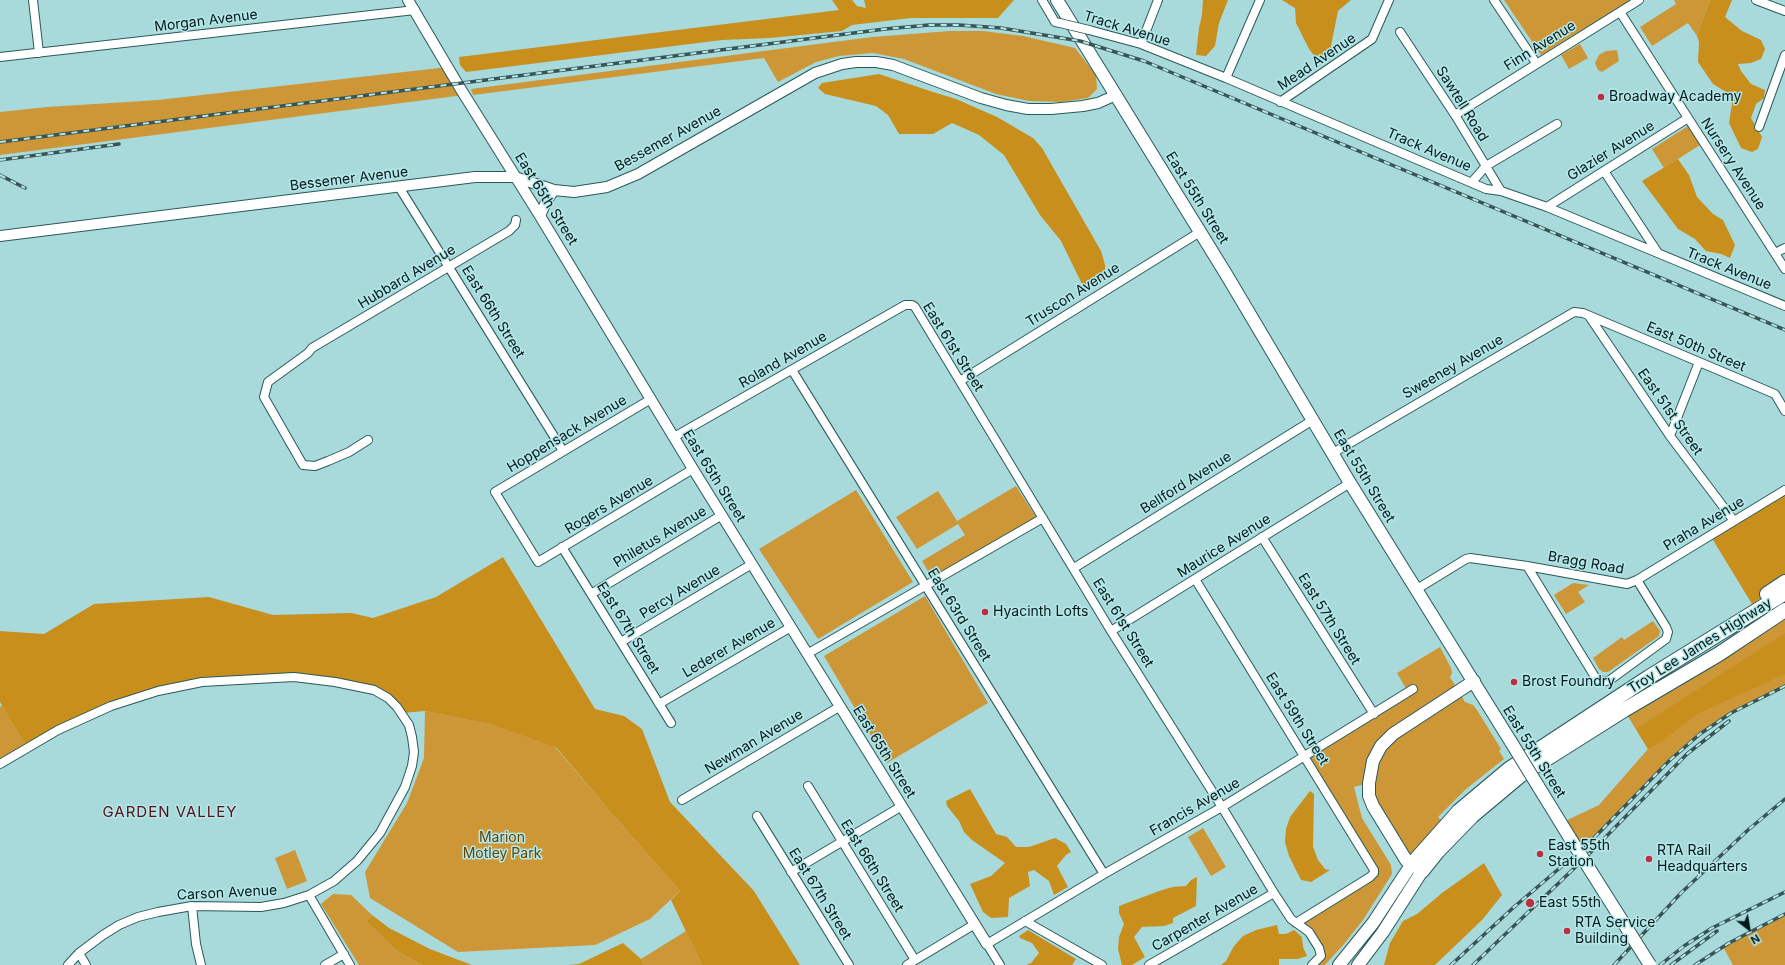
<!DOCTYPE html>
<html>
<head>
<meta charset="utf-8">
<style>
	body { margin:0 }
	#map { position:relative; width:1785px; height:965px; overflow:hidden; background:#a8dadb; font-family:Inter,sans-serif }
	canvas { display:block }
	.north { position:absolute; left:1729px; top:909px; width:40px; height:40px; -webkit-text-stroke:3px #b5e7e8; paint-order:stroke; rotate:149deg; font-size:11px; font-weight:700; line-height:16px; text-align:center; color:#051819 }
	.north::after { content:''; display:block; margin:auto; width:14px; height:18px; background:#051819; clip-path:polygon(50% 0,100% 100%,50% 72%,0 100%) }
</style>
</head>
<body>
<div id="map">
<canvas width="1785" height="965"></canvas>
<div class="north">N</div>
</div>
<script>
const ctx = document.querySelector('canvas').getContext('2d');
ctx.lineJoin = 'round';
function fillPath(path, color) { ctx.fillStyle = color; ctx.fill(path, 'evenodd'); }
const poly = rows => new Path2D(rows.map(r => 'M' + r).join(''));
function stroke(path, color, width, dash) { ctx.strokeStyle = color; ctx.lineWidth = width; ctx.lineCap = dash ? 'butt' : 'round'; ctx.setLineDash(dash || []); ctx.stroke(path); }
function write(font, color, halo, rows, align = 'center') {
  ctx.font = font + ' Inter,sans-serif'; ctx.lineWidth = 3; ctx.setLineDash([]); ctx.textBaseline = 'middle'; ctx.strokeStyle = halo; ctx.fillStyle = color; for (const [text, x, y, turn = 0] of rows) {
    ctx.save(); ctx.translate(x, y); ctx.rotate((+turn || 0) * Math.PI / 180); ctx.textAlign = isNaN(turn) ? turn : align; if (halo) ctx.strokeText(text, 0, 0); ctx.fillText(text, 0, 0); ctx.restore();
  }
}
const green = poly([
	[1504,0,1628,0,1629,1,1541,55],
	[1674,0,1710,0,1697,36,1688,23,1652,46,1640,27,1676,4],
	[950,31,983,31,1023,36,1075,48,1096,75,1097,89,1088,98,1061,102,1029,101,996,94,904,59,873,53,839,56,816,62,778,82,764,58,473,95,471,89,872,37],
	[1580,44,1588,58,1569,69,1561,55],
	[1617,50,1619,61,1602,72,1598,70,1595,63,1599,55,1606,51],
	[448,67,464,95,0,155,0,112,47,107,158,100],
	[1688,126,1700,145,1664,168,1652,149],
	[1016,486,1036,517,932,578,922,561,965,535,958,524,917,549,896,517,938,491,957,521],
	[856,490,913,582,818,639,759,549],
	[1573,583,1589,585,1578,592,1585,602,1566,614,1554,595],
	[925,596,988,703,887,763,824,656],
	[1785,617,1785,686,1731,713,1700,734,1670,760,1606,827,1579,852,1561,823,1599,805,1648,749,1624,710],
	[1653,621,1660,631,1659,636,1608,672,1603,672,1599,669,1593,658,1622,637,1624,640],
	[1440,647,1451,668,1452,673,1450,677,1465,702,1473,705,1477,710,1501,749,1499,751,1504,759,1466,789,1438,817,1446,825,1406,860,1369,783,1354,787,1362,818,1391,865,1392,874,1363,920,1344,944,1325,965,1312,965,1321,952,1296,923,1373,875,1304,756,1408,692,1397,673],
	[2,705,27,748,0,764,0,707],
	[425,711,493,725,552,743,613,815,680,891,650,919,595,945,458,952,370,898,365,872,407,803,424,758],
	[1203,828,1226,867,1211,876,1188,837],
	[295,850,307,881,287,889,275,858],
	[333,894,351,895,372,915,366,921,397,951,422,965,359,965,321,904],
	[1785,914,1785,965,1733,965,1723,947,1751,931],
	[686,931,702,965,645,965,641,959]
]);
const forest = poly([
	[832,0,852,0,857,6,866,8,864,0,1014,0,998,18,911,18,852,25,842,31,770,38,722,40,466,72,460,65,459,57,839,10],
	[1203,0,1228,0,1219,23,1215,46,1206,56,1196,55,1199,28,1202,15],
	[1282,0,1351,0,1338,11,1330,51,1326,61,1320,63,1309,49,1296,23,1295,8],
	[1710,0,1732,0,1725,17,1742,31,1761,40,1765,49,1761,59,1751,63,1738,64,1741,71,1751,84,1765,90,1764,98,1756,104,1751,118,1762,137,1758,149,1752,152,1741,148,1729,123,1732,104,1726,92,1713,84,1698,62,1699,42,1697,36],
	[879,74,933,92,956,99,997,117,1033,138,1042,148,1101,251,1105,265,1105,277,1099,283,1094,286,1083,286,1061,241,1040,215,1004,155,979,135,952,123,933,134,899,134,888,115,876,106,825,94,818,88,822,83],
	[1678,159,1689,175,1697,197,1713,214,1723,220,1735,245,1730,258,1721,254,1706,251,1695,239,1678,229,1642,181],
	[1785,490,1785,582,1752,604,1710,535],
	[503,557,595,709,624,716,642,729,670,802,754,891,800,965,702,965,671,900,680,891,613,815,556,747,493,725,425,711,402,713,374,690,294,677,202,682,111,706,27,748,0,702,0,631,44,634,94,604,209,597,273,615,351,613,373,618,436,597],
	[1785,633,1785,674,1697,714,1664,740,1648,749,1636,729],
	[970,789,996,834,1007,837,1016,847,1029,847,1055,838,1066,844,1071,852,1066,855,1057,866,1068,887,1054,895,1049,881,1034,870,1028,872,1030,886,1009,898,1008,917,991,918,983,912,970,884,991,876,1005,863,972,840,964,832,959,821,947,806,946,801],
	[1310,791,1314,794,1313,847,1318,860,1325,869,1330,870,1311,882,1301,880,1289,856,1285,842,1286,829,1290,817],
	[1484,863,1502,895,1483,919,1435,965,1384,965,1390,943,1403,921,1417,914,1442,893],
	[1197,877,1196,906,1173,918,1173,923,1164,926,1142,927,1134,937,1145,957,1132,965,1122,965,1118,949,1119,937,1124,924,1119,913,1119,906,1162,890,1173,887,1186,886,1191,880],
	[372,915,389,928,430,949,472,965,422,965,397,951,366,921],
	[1277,925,1279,934,1286,934,1294,930,1302,937,1303,947,1307,956,1298,959,1279,959,1279,965,1221,965,1226,961,1234,946,1243,936,1256,930],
	[1028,930,1076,959,1072,965,1026,965,1031,963,1039,953,1032,943,1020,938,1019,936],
	[623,943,641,959,645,965,568,965,579,964]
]);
const minor = poly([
	[33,0,39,53],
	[1042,0,1055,22,1060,23],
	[1494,0,1536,63],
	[1756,0,1785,11],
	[1620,12,1785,269],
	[1089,30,1141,44,1226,78,1486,189,1501,191,1547,207,1785,306],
	[1400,32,1455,115,1501,191],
	[1141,44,1158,0],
	[0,57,415,10],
	[1226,78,1260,0],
	[1280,102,1372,39,1389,0],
	[1455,115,1639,0],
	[1759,127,1785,55],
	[1604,171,1658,253],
	[1472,182,1486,166,1557,124],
	[399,187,563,451],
	[1547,207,1688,118],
	[1775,253,1785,248],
	[1589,316,1670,436,1734,521],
	[792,370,1104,874],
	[960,381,1200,232],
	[651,399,495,492,538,562,693,469],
	[1670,436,1699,362],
	[674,437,905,305,912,305,915,307,1111,631,1222,807,1274,893,1291,919,1309,932,1319,948,1321,956,1312,965],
	[368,440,349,452,328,461,315,466,303,465,264,397,268,382,308,353,312,348,509,231,515,225,516,220],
	[1333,453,1574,312,1583,313,1775,394,1785,411],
	[1262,537,1374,714],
	[562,547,671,723],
	[1527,566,1595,677,1603,682,1610,680,1666,639,1668,632,1666,627,1637,580],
	[1074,568,1313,420],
	[1195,579,1374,870,1374,873,1370,877,1296,923],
	[1417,589,1466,559,1470,558,1527,566,1627,584,1637,580,1785,490],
	[591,594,722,515],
	[1111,631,1350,483],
	[621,642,752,564],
	[807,654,1043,518],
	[659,704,791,627],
	[0,764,58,730,111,706,158,691,202,682,294,677,335,682,374,690,388,698,397,707,409,725,412,737,414,752,412,766,405,787,380,833,357,861,334,881,309,895,284,903,261,907,192,906,158,912,138,917,119,925,103,935,79,953,68,965],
	[808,786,915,960],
	[682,800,839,707],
	[757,816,849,965],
	[791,872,902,806],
	[309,895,350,965],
	[192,906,196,944,201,965],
	[1025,921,1102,965],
	[79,953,86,965],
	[325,965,344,954],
	[907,965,975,924],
	[1000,965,987,944,1104,874,1222,807,1413,689],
	[1149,965,1274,893]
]);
const tertiary = poly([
	[408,0,460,88,540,216,693,469,987,944],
	[540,216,546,202,554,190],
	[0,236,475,177,515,177,554,190,574,192,607,187,638,174,815,73,842,64,856,62,876,62,893,65,981,98,1006,105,1028,109,1051,109,1083,106,1098,103,1116,95]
]);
const primary = poly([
	[1057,0,1226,274,1350,483,1511,742],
	[1538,786,1570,838],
	[1339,965,1373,923,1411,865],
	[1358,965,1383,932,1422,871,1406,860,1373,806,1369,796,1369,783,1373,761,1381,746,1393,734,1474,681]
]);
const motorway = poly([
	[1767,594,1785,582],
	[1411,865,1459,811,1509,769,1649,677,1785,593],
	[1422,871,1438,851,1472,816,1521,775,1624,710,1719,654,1785,610]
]);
const rail = poly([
	[0,142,885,29,929,25,959,25,1001,28,1080,41,1144,61,1785,330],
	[0,160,119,144],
	[0,175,25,188],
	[1451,965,1514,907,1588,844,1670,760,1700,734,1731,713,1785,686],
	[1473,965,1587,856,1687,754,1729,721],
	[1614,965,1681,893,1748,830,1785,799],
	[1660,965,1684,946,1712,928,1785,892],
	[1671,965,1717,931],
	[1695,965,1729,943,1785,914]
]);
const minorBridge = poly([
	[1060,23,1089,30]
]);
const primaryBridge = poly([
	[1511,742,1538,786],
	[1570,838,1650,965]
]);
const markers = [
	[1601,97,4,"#be2d42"],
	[985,612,4,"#be2d42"],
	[1514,682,4,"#be2d42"],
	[1540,854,4,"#be2d42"],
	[1649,859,4,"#be2d42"],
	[1530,903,5,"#be2d42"],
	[1567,931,4,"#be2d42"]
];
const streetNames = [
	["Morgan Avenue",206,21,-7],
	["Track Avenue",1127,29,17],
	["Finn Avenue",1540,46,-32],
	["Mead Avenue",1317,62,-34],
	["Sawtell Road",1462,104,58],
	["Bessemer Avenue",668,139,-29],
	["Track Avenue",1429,150,23],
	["Glazier Avenue",1611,151,-32],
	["Nursery Avenue",1733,164,57],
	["Bessemer Avenue",349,179,-7],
	["East 55th Street",1197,198,58],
	["East 65th Street",546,199,58],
	["Track Avenue",1729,269,22],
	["Hubbard Avenue",407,277,-31],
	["Truscon Avenue",1073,295,-32],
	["East 66th Street",493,312,58],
	["East 61st Street",953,347,58],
	["East 50th Street",1696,347,23],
	["Roland Avenue",783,360,-30],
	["Sweeney Avenue",1453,367,-30],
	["East 51st Street",1670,412,55],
	["Hoppensack Avenue",567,434,-31],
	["East 65th Street",714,476,58],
	["East 55th Street",1364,476,59],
	["Bellford Avenue",1186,483,-32],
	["Rogers Avenue",609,505,-31],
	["Praha Avenue",1704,524,-31],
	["Philetus Avenue",660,537,-31],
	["Maurice Avenue",1224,546,-32],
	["Bragg Road",1586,563,10],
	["Percy Avenue",680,592,-31],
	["East 63rd Street",959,615,58],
	["East 57th Street",1329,619,58],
	["East 61st Street",1123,623,58],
	["East 67th Street",628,628,58],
	["Troy Lee James Highway",1700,646,-32],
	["Lederer Avenue",729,648,-30],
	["East 59th Street",1297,719,58],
	["Newman Avenue",754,742,-31],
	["East 65th Street",884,752,58],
	["East 55th Street",1534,752,58],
	["Francis Avenue",1195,807,-30],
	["East 66th Street",872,866,58],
	["Carson Avenue",227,893,-3],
	["East 67th Street",820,894,58],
	["Carpenter Avenue",1205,918,-30]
];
const poiNames = [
	["Broadway Academy",1609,97],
	["Hyacinth Lofts",993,612],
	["Brost Foundry",1522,682],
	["East 55th",1548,846],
	["Station",1548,862],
	["RTA Rail",1657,851],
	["Headquarters",1657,867],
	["East 55th",1539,903],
	["RTA Service",1575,923],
	["Building",1575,939]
];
const parkNames = [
	["Marion",502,838],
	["Motley Park",502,854]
];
const neighbourhoodNames = [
	["GARDEN VALLEY",170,812]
];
fillPath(green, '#cd9737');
fillPath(forest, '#c88f1d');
stroke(minor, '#2a595a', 10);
stroke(tertiary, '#2a595a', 12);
stroke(primary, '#2a595a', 14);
stroke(motorway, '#2a595a', 16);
stroke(minor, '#fff', 8);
stroke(tertiary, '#fff', 10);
stroke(primary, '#fff', 12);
stroke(motorway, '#fff', 14);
stroke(rail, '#385455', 3.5);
stroke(rail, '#b5e7e8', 2, [6]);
stroke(minorBridge, '#2a595a', 10, []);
stroke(primaryBridge, '#2a595a', 14, []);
stroke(minorBridge, '#fff', 8);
stroke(primaryBridge, '#fff', 12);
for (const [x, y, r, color] of markers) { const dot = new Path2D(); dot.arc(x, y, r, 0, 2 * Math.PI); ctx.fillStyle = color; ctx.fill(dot); stroke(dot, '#b5e7e8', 1.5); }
write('14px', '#051819', '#b5e7e8', streetNames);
write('14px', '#051819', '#b5e7e8', poiNames, 'left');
write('14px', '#62440b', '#b5e7e8', parkNames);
ctx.letterSpacing = '1px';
write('15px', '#56111a', '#b5e7e8', neighbourhoodNames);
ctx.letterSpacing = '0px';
</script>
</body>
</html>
